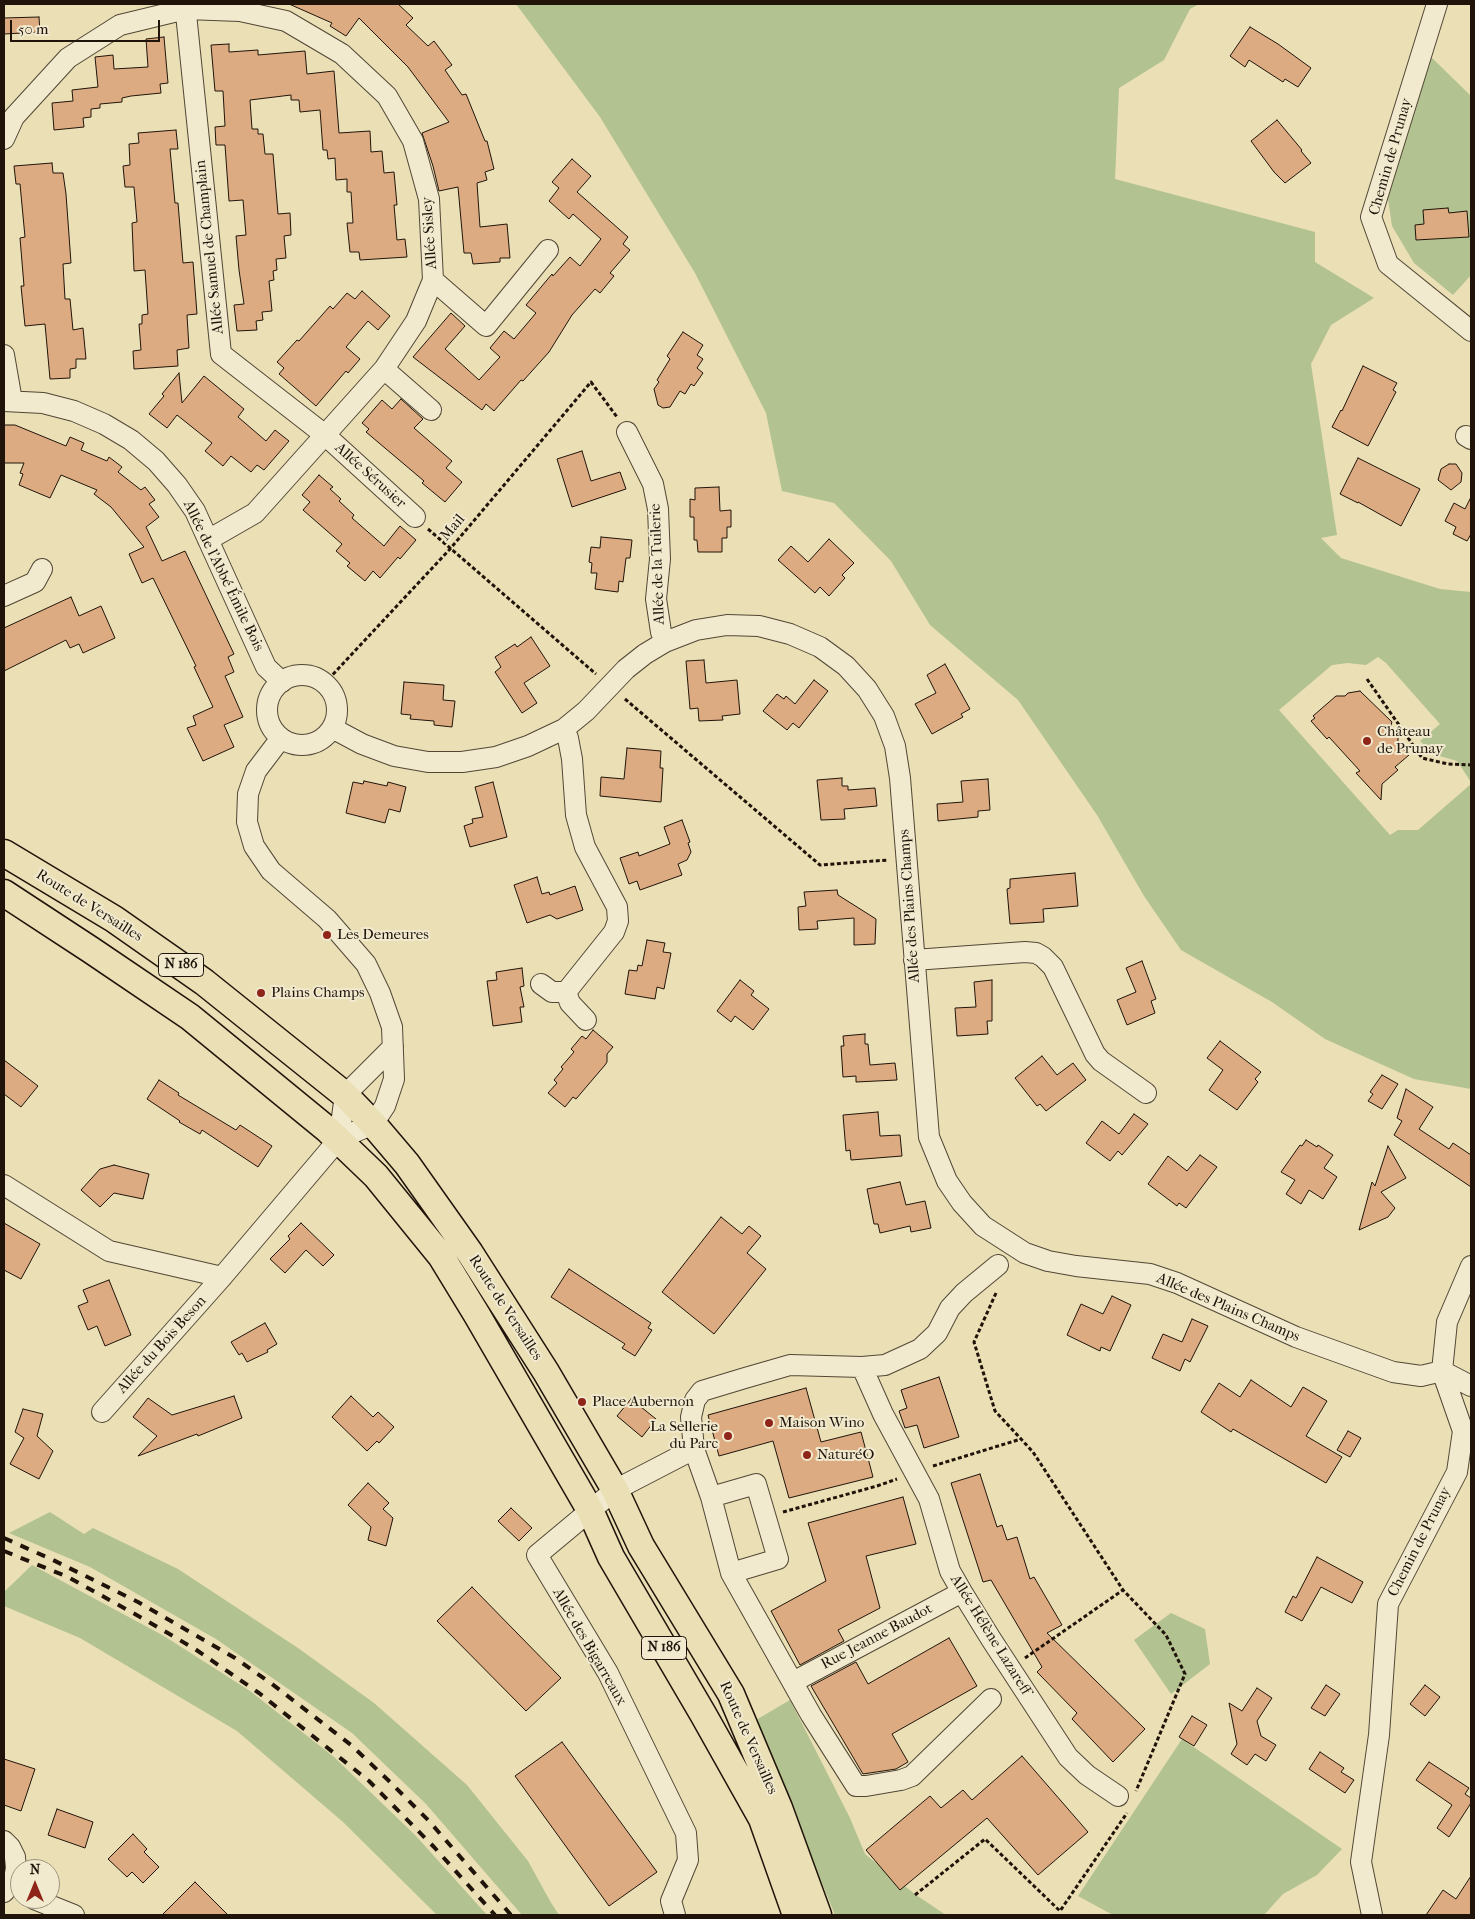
<!DOCTYPE html>
<html>
<head>
<meta charset="utf-8">
<style>
	body { margin:0 }
	#map { position:relative; width:1475px; height:1919px; overflow:hidden; background:#eadfb5; font-family:"IM FELL French Canon",serif }
	canvas { display:block }
	.frame { position:absolute; inset:0; border:5px solid #20140a; pointer-events:none }
	.north { position:absolute; left:10px; top:1859px; width:50px; height:50px; box-sizing:border-box; background:#f1eacf; border:1px solid #9d9480; border-radius:50%; rotate:0deg; font-size:14px; font-weight:700; line-height:20px; text-align:center; color:#20140a }
	.north::after { content:''; display:block; margin:auto; width:18px; height:22px; background:#8f2418; clip-path:polygon(50% 0,100% 100%,50% 72%,0 100%) }
	.scale { position:absolute; left:10px; top:20px; width:150px; height:22px; box-sizing:border-box; border:2px solid #20140a; border-top:0; padding-left:6px; font-size:15px; line-height:18px; white-space:nowrap; color:#20140a; -webkit-text-stroke:4px #f1eacf; paint-order:stroke }
</style>
</head>
<body>
<div id="map">
<canvas width="1475" height="1919"></canvas>
<div class="frame"></div>
<div class="north">N</div>
<div class="scale">50 m</div>
</div>
<script>
const ctx = document.querySelector('canvas').getContext('2d');
ctx.lineJoin = 'round';
function fillPath(path, color) { ctx.fillStyle = color; ctx.fill(path, 'evenodd'); }
const poly = rows => new Path2D(rows.map(r => 'M' + r).join(''));
function stroke(path, color, width, dash) { ctx.strokeStyle = color; ctx.lineWidth = width; ctx.lineCap = dash ? 'butt' : 'round'; ctx.setLineDash(dash || []); ctx.stroke(path); }
function write(font, color, halo, rows, align = 'center') {
  ctx.font = font + ' "IM FELL French Canon",serif'; ctx.lineWidth = 4; ctx.setLineDash([]); ctx.textBaseline = 'middle'; ctx.strokeStyle = halo; ctx.fillStyle = color; for (const [text, x, y, turn = 0] of rows) {
    ctx.save(); ctx.translate(x, y); ctx.rotate((+turn || 0) * Math.PI / 180); ctx.textAlign = isNaN(turn) ? turn : align; if (halo) ctx.strokeText(text, 0, 0); ctx.fillText(text, 0, 0); ctx.restore();
  }
}
const green = poly([
	[516,4,1199,4,1190,9,1164,60,1119,88,1115,179,1315,232,1315,262,1374,298,1331,325,1311,364,1337,535,1321,538,1341,558,1440,589,1471,592,1471,782,1457,761,1433,754,1420,741,1440,724,1386,663,1378,657,1366,665,1348,663,1332,665,1279,710,1390,835,1398,830,1418,830,1471,784,1471,1089,1414,1079,1325,1039,1272,1002,1181,950,1144,896,1097,815,1018,700,930,625,891,561,834,503,782,491,766,413,695,273,600,117],
	[1430,56,1471,96,1471,275,1453,295,1414,263,1392,226,1388,199],
	[50,1512,84,1534,93,1528,178,1569,298,1648,374,1703,467,1785,528,1861,550,1901,559,1915,522,1915,426,1804,352,1733,216,1639,90,1567,9,1533],
	[32,1565,164,1636,250,1691,334,1757,416,1836,487,1915,437,1915,343,1822,237,1731,80,1638,4,1606,4,1592],
	[1171,1613,1205,1629,1210,1664,1171,1694,1134,1640],
	[790,1700,850,1818,865,1854,916,1895,946,1915,835,1915,790,1805,744,1727],
	[1182,1739,1342,1849,1317,1875,1283,1894,1264,1915,1113,1915,1078,1896]
]);
const building = poly([
	[289,4,398,4,413,18,406,25,428,46,434,41,452,65,445,70,462,95,466,94,485,141,487,141,494,169,485,172,487,180,477,183,480,227,507,224,510,258,500,258,500,262,473,264,471,253,464,253,458,187,439,191,433,166,422,133,449,122,408,67,359,18,346,36,330,26,332,23,289,4],
	[39,17,40,32,4,34,4,18,39,17],
	[1250,27,1278,44,1311,68,1298,87,1285,79,1283,82,1249,60,1245,67,1230,56,1250,27],
	[164,37,168,83,160,84,161,93,131,96,122,98,122,102,100,104,100,108,91,109,91,117,83,118,84,127,54,130,52,103,73,101,72,90,98,87,95,57,113,55,114,69,148,67,146,39,164,37],
	[229,44,229,52,258,50,258,55,305,51,307,74,334,71,339,133,370,131,371,152,382,151,384,173,394,172,397,205,394,205,397,240,405,239,407,257,360,260,359,252,350,252,347,223,353,223,351,192,347,192,347,179,336,180,335,158,328,159,327,150,323,150,320,110,300,112,299,100,291,100,291,95,250,100,252,129,258,129,258,134,263,134,265,154,273,154,278,214,290,213,291,235,284,236,286,258,276,259,277,270,273,271,274,280,269,281,272,311,262,312,263,320,256,321,257,330,237,331,234,305,244,304,239,270,236,236,246,235,243,200,229,201,225,145,216,145,215,127,225,126,223,91,215,91,211,45,229,44],
	[1277,120,1302,150,1301,151,1311,163,1285,183,1274,172,1251,141,1277,120],
	[176,130,178,149,170,149,175,203,178,203,183,263,193,262,197,314,187,315,189,348,177,350,178,366,134,369,133,351,141,350,139,324,142,324,142,315,148,314,145,270,134,271,132,223,137,222,134,187,125,187,123,166,130,165,129,144,139,143,138,133,176,130],
	[572,159,591,176,577,192,628,237,623,244,630,250,610,273,614,276,600,293,595,289,572,315,549,352,523,381,521,380,494,411,486,404,482,410,413,357,451,313,465,326,445,349,479,380,500,357,490,348,504,331,514,339,536,313,526,305,552,274,553,276,570,257,580,266,601,239,573,214,569,219,549,201,559,188,552,182,572,159],
	[52,163,53,173,63,173,66,194,71,263,63,264,65,299,70,299,73,330,83,328,86,359,76,359,76,368,70,369,70,378,50,379,45,324,25,326,21,286,24,286,20,238,25,237,20,184,16,184,14,166,52,163],
	[1448,208,1449,213,1467,211,1469,237,1416,240,1415,225,1424,224,1423,210,1448,208],
	[362,291,390,316,378,330,368,321,346,347,360,359,348,373,346,371,316,406,279,374,284,368,277,362,297,340,299,341,330,306,333,309,347,293,355,299,362,291],
	[683,332,703,345,697,355,703,359,697,368,703,373,694,386,691,384,685,394,680,391,670,407,663,408,658,405,654,389,659,382,657,380,670,359,667,356,683,332],
	[1363,366,1397,383,1393,390,1396,392,1368,446,1332,427,1341,410,1342,411,1363,366],
	[179,373,182,403,204,376,244,409,238,417,266,441,275,430,289,441,264,470,257,465,251,472,231,456,223,466,205,451,212,443,177,415,167,428,149,414,164,396,162,394,179,373],
	[401,399,423,419,414,428,452,461,446,468,462,482,445,502,422,483,424,481,366,432,369,429,362,423,382,400,392,409,401,399],
	[4,425,15,425,66,446,70,437,84,443,81,450,107,461,109,457,122,467,118,472,141,490,145,487,155,500,149,504,159,517,146,527,162,561,185,551,234,654,228,657,234,672,225,676,243,717,224,725,234,747,203,761,187,728,196,725,193,716,213,707,194,667,196,666,153,578,142,583,129,554,144,547,111,507,94,494,97,490,61,475,50,498,19,485,23,474,20,473,24,463,4,463,4,425],
	[582,451,591,481,620,472,626,489,572,507,557,459,582,451],
	[1358,458,1420,489,1401,526,1358,502,1358,503,1340,494,1358,458],
	[1449,464,1456,464,1462,473,1461,482,1451,490,1438,480,1441,469,1449,464],
	[319,475,333,487,330,489,341,499,339,501,354,515,352,518,384,546,400,526,416,540,400,559,398,557,380,578,373,571,365,581,347,566,350,563,336,551,342,544,303,510,310,502,302,495,319,475],
	[719,487,720,511,731,510,731,527,727,527,727,538,722,538,722,552,698,552,697,540,694,540,694,517,690,517,690,499,695,500,695,488,719,487],
	[1471,497,1471,534,1467,541,1453,534,1456,527,1445,521,1454,503,1465,509,1471,497],
	[601,537,632,540,630,558,626,558,623,582,619,581,618,592,595,589,597,573,591,573,592,563,589,562,591,547,600,548,601,537],
	[829,539,854,563,842,575,845,578,829,596,820,587,815,593,778,560,791,546,808,562,829,539],
	[71,597,79,616,101,606,115,638,83,653,79,644,70,648,66,640,4,671,4,628,71,597],
	[531,637,550,666,524,683,537,703,522,713,495,672,501,667,495,657,515,644,517,647,531,637],
	[704,660,706,683,737,680,740,714,722,716,723,720,699,721,698,708,690,709,686,661,704,660],
	[945,664,970,709,961,714,963,717,932,734,915,704,936,693,927,675,945,664],
	[814,680,828,691,799,728,793,723,787,730,763,711,777,694,784,699,786,696,795,704,814,680],
	[404,682,444,685,443,700,455,701,452,727,434,725,434,721,410,719,411,715,401,714,404,682],
	[1360,691,1392,722,1390,728,1398,736,1398,744,1409,755,1395,767,1398,770,1382,784,1381,800,1356,773,1360,771,1329,737,1327,739,1311,721,1315,718,1313,716,1336,696,1345,696,1348,693,1360,691],
	[627,748,661,751,660,768,663,768,661,802,600,796,601,777,624,779,627,748],
	[842,778,842,786,848,786,848,790,875,788,877,806,844,809,845,819,821,820,817,780,842,778],
	[988,779,990,810,978,811,978,817,938,821,937,804,963,802,961,781,988,779],
	[364,781,387,786,388,782,406,787,400,812,389,809,385,823,346,813,353,782,363,784,364,781],
	[493,782,507,837,470,847,464,826,473,823,472,819,483,817,475,787,493,782],
	[682,820,690,842,688,843,691,852,687,860,678,864,682,875,640,890,637,881,629,884,620,858,638,852,639,856,670,844,664,827,682,820],
	[1075,873,1078,906,1043,909,1044,922,1010,924,1007,889,1010,888,1010,879,1075,873],
	[537,877,542,894,549,892,550,895,575,886,583,910,557,919,550,915,527,923,514,885,537,877],
	[837,890,838,895,876,919,875,944,854,945,854,918,817,921,818,929,799,930,798,907,806,906,804,892,837,890],
	[647,940,665,943,663,952,671,953,664,989,657,987,655,999,625,994,629,970,637,971,638,965,642,966,647,940],
	[1142,961,1156,999,1151,1001,1155,1013,1127,1025,1117,1000,1136,992,1126,968,1142,961],
	[522,968,524,986,520,987,524,1007,520,1007,522,1022,493,1026,487,981,497,980,496,972,522,968],
	[740,980,754,991,751,995,769,1009,753,1030,735,1016,731,1022,717,1011,740,980],
	[992,980,992,1021,987,1021,988,1034,957,1036,955,1008,976,1007,974,982,992,980],
	[593,1030,613,1047,607,1054,607,1062,605,1065,576,1099,573,1097,565,1107,548,1093,557,1083,554,1080,563,1069,561,1067,574,1052,571,1049,582,1036,586,1039,593,1030],
	[865,1034,865,1044,868,1044,870,1065,895,1063,897,1080,856,1082,856,1076,843,1077,841,1046,844,1046,843,1036,865,1034],
	[1220,1041,1261,1072,1255,1079,1258,1082,1237,1110,1209,1090,1223,1070,1207,1058,1220,1041],
	[1042,1056,1057,1075,1073,1063,1086,1080,1046,1111,1040,1104,1037,1106,1015,1078,1042,1056],
	[4,1060,38,1086,21,1107,4,1094,4,1060],
	[1382,1075,1398,1084,1382,1109,1368,1101,1373,1094,1370,1092,1382,1075],
	[159,1080,179,1093,178,1095,236,1130,240,1125,272,1146,258,1167,202,1130,200,1134,179,1122,180,1121,147,1099,159,1080],
	[1406,1089,1433,1107,1419,1129,1449,1149,1453,1143,1471,1155,1471,1187,1394,1135,1402,1121,1397,1118,1406,1089],
	[878,1112,880,1136,900,1135,902,1156,851,1160,850,1150,846,1151,843,1115,878,1112],
	[1134,1114,1148,1124,1122,1155,1118,1151,1110,1161,1086,1143,1102,1121,1119,1134,1134,1114],
	[1306,1140,1317,1147,1318,1145,1333,1155,1324,1168,1337,1177,1323,1199,1309,1190,1301,1204,1286,1194,1295,1180,1281,1172,1300,1145,1302,1146,1306,1140],
	[1388,1146,1406,1178,1381,1192,1395,1208,1388,1217,1359,1230,1372,1182,1375,1186,1388,1146],
	[1200,1155,1217,1167,1186,1208,1179,1203,1177,1206,1148,1184,1168,1156,1187,1171,1200,1155],
	[114,1165,149,1174,143,1199,114,1193,100,1207,81,1190,100,1169,114,1165],
	[900,1182,906,1205,925,1201,931,1228,911,1232,910,1226,880,1233,878,1224,874,1224,867,1189,900,1182],
	[721,1217,742,1234,749,1226,761,1236,747,1253,766,1269,714,1334,662,1292,721,1217],
	[4,1223,40,1244,21,1279,4,1270,4,1223],
	[301,1223,334,1255,323,1266,306,1250,285,1273,270,1259,290,1239,288,1236,301,1223],
	[569,1269,651,1323,648,1328,652,1330,635,1356,622,1348,625,1344,551,1297,569,1269],
	[109,1280,131,1335,105,1346,97,1326,88,1330,78,1306,88,1302,83,1290,109,1280],
	[1112,1296,1131,1305,1110,1351,1101,1347,1100,1351,1067,1335,1081,1304,1103,1314,1112,1296],
	[1192,1319,1208,1326,1190,1362,1185,1359,1180,1371,1152,1358,1163,1334,1182,1342,1192,1319],
	[265,1323,277,1344,267,1350,268,1352,247,1362,242,1353,239,1355,231,1342,265,1323],
	[939,1377,959,1437,924,1448,917,1425,905,1428,899,1411,907,1408,901,1390,939,1377],
	[1251,1380,1291,1407,1303,1387,1327,1401,1306,1436,1342,1457,1326,1483,1233,1429,1231,1432,1201,1412,1219,1383,1240,1397,1251,1380],
	[806,1388,821,1442,861,1432,873,1477,789,1498,773,1441,719,1456,708,1415,806,1388],
	[234,1396,242,1418,198,1436,197,1434,138,1456,157,1436,133,1417,148,1398,172,1415,234,1396],
	[351,1396,373,1417,378,1412,394,1427,379,1443,377,1441,367,1451,332,1417,351,1396],
	[631,1399,656,1419,642,1437,617,1416,631,1399],
	[23,1409,43,1414,37,1436,53,1451,39,1479,10,1464,24,1438,15,1432,23,1409],
	[1348,1431,1361,1438,1350,1457,1337,1450,1348,1431],
	[980,1474,997,1527,1002,1525,1007,1540,1017,1537,1030,1579,1034,1577,1062,1625,1047,1633,1145,1729,1113,1762,1072,1719,1077,1713,1037,1672,1042,1667,991,1580,983,1582,951,1483,980,1474],
	[368,1483,389,1503,383,1509,393,1518,386,1546,368,1540,371,1527,348,1505,368,1483],
	[903,1497,916,1544,866,1556,880,1608,838,1630,844,1641,800,1665,771,1611,826,1581,808,1523,903,1497],
	[511,1508,532,1528,519,1541,498,1521,511,1508],
	[1317,1557,1363,1582,1352,1603,1321,1587,1302,1621,1285,1612,1293,1596,1296,1598,1317,1557],
	[472,1587,561,1678,526,1711,437,1621,472,1587],
	[949,1638,977,1686,892,1734,908,1762,896,1769,863,1774,811,1686,856,1662,868,1684,949,1638],
	[1326,1685,1340,1694,1325,1716,1311,1708,1326,1685],
	[1425,1685,1440,1697,1425,1716,1410,1704,1425,1685],
	[1257,1688,1272,1698,1257,1721,1261,1736,1276,1745,1266,1761,1255,1754,1247,1765,1231,1754,1237,1744,1229,1703,1242,1711,1257,1688],
	[1192,1716,1207,1725,1194,1746,1179,1737,1192,1716],
	[562,1742,657,1872,609,1906,515,1776,562,1742],
	[1320,1752,1344,1768,1341,1772,1354,1780,1345,1793,1309,1769,1320,1752],
	[1022,1756,1088,1832,1038,1875,987,1818,900,1890,866,1850,930,1796,941,1808,963,1790,972,1800,1022,1756],
	[4,1759,35,1769,21,1811,4,1805,4,1759],
	[1429,1762,1469,1788,1465,1794,1471,1798,1471,1803,1449,1837,1437,1828,1452,1805,1416,1780,1429,1762],
	[57,1809,93,1822,85,1848,48,1835,57,1809],
	[133,1834,147,1849,144,1852,159,1867,143,1883,132,1872,127,1877,108,1859,133,1834],
	[1471,1876,1471,1915,1426,1915,1443,1890,1456,1899,1471,1876],
	[195,1882,228,1915,162,1915,195,1882]
]);
const path = poly([
	[428,529,596,674],
	[1367,679,1422,758,1448,764,1471,765],
	[324,684,450,549,591,382,617,417],
	[625,699,820,865,888,860],
	[996,1293,974,1342,995,1411,1033,1452,1123,1590,1166,1635,1185,1674,1136,1791],
	[933,1466,1021,1439],
	[783,1512,877,1486,897,1479],
	[1025,1658,1123,1590],
	[915,1895,985,1839,1060,1911,1127,1813]
]);
const minor = poly([
	[185,4,221,354,325,435,415,517],
	[1437,4,1371,217,1388,264,1471,331],
	[4,139,14,117,68,58,120,25,186,9,240,11,286,21,342,54,387,96,413,141,429,199,433,280,416,321,384,369,255,513,208,540],
	[433,280,486,326,548,250],
	[4,355,12,401],
	[384,369,431,410],
	[4,401,43,403,74,411,104,424,131,440,156,461,177,485,195,511,266,667,282,682],
	[627,432,653,484,658,509,660,559,656,599,661,632,665,642],
	[1466,436,1471,439],
	[4,596,35,582,42,569],
	'267 710a35 35 0 1 1 70 0a35 35 0 1 1-70 0Z',
	[332,728,362,744,394,756,428,762,462,762,496,757,528,746,564,729,586,711,626,669,645,654,665,642,696,630,727,625,759,626,790,634,820,647,846,666,867,689,884,716,895,746,900,778,929,1137,947,1181,962,1203,983,1226,1025,1253,1048,1261,1076,1266,1150,1274,1177,1283,1296,1337,1393,1372,1421,1376,1442,1371,1471,1386],
	[564,729,568,738,572,759,576,815,585,847,617,907,618,921,614,932,566,992],
	[914,960,1025,952,1036,953,1043,957,1053,967,1095,1054,1101,1061,1146,1093],
	[541,984,552,992,566,992,570,1003,586,1020],
	[339,1139,345,1095,393,1047],
	[4,1185,109,1251,222,1277],
	[862,1367,883,1414,929,1499,950,1571,962,1592,991,1639,1068,1757,1087,1775,1118,1796],
	[102,1412,222,1277,339,1139,373,1124,385,1106,394,1079,392,1027,380,993,366,964,327,919,271,871,254,846,247,822,248,794,256,771,281,738],
	[711,1497,756,1484,778,1559,731,1573],
	[793,1682,962,1592],
	[991,1699,912,1776,901,1780,866,1786,856,1786,811,1715,731,1573,711,1497,694,1449,691,1417,695,1400,702,1391,745,1378,790,1365,862,1367,885,1365,920,1349,937,1333,950,1308,964,1293,998,1265],
	[4,1841,10,1847,15,1857,16,1868,14,1879,4,1892],
	[34,1899,74,1915],
	[675,1915,671,1901,688,1860,686,1833,608,1673,537,1555,615,1490,694,1449],
	[1372,1915,1361,1862,1379,1735,1388,1604,1457,1472,1463,1431,1442,1371,1447,1322,1471,1266]
]);
const major = poly([
	[4,853,114,919,204,982,345,1095,373,1124,407,1164,470,1253,546,1372,615,1490,641,1546,731,1694,779,1808,818,1915],
	[4,893,91,950,190,1017,328,1130,376,1176,441,1256,477,1315,590,1510,611,1557,703,1714,762,1819,796,1915]
]);
const rail = poly([
	[4,1538,53,1560,138,1602,235,1658,272,1684,351,1745,388,1780,429,1821,511,1915],
	[4,1551,68,1577,142,1618,195,1649,259,1693,369,1781,434,1847,495,1915]
]);
const markers = [
	[1367,741,5,"#8f2418"],
	[327,935,5,"#8f2418"],
	[261,993,5,"#8f2418"],
	[582,1402,5,"#8f2418"],
	[769,1423,5,"#8f2418"],
	[728,1436,5,"#8f2418"],
	[807,1455,5,"#8f2418"]
];
const shields = [
	[181,965,45],
	[664,1648,45]
];
const shieldNames = [
	["N 186",181,965],
	["N 186",664,1648]
];
const streetNames = [
	["Chemin de Prunay",1391,157,-74],
	["Allée Sisley",430,233,-94],
	["Allée Samuel de Champlain",210,247,-96],
	["Allée Sérusier",370,476,42],
	["Mail",453,528,-50],
	["Allée de la Tuilerie",658,564,-92],
	["Allée de l'Abbé Émile Bois",223,576,64],
	["Route de Versailles",89,906,32],
	["Allée des Plains Champs",910,906,-94],
	["Route de Versailles",505,1308,57],
	["Allée des Plains Champs",1228,1308,23],
	["Allée du Bois Beson",162,1345,-48],
	["Chemin de Prunay",1420,1542,-63],
	["Allée Hélène Lazareff",990,1635,58],
	["Rue Jeanne Baudot",877,1637,-28],
	["Allée des Bigarreaux",589,1647,60],
	["Route de Versailles",748,1738,66]
];
const poiNames = [
	["Château",1377,732],
	["de Prunay",1377,749],
	["Les Demeures",337,935],
	["Plains Champs",271,993],
	["Place Aubernon",592,1402],
	["Maison Wino",779,1423],
	["La Sellerie",718,1427,"right"],
	["du Parc",718,1444,"right"],
	["NaturéO",817,1455]
];
fillPath(green, '#b2c291');
fillPath(building, '#ddab81');
stroke(building, '#20140a', 1);
stroke(minor, '#524735', 22);
stroke(major, '#20140a', 29);
stroke(path, '#20140a', 3, [4, 2.5]);
stroke(minor, '#f1eacf', 20);
stroke(major, '#eadfb5', 26);
stroke(rail, '#20140a', 4, [9, 9]);
for (const [x, y, r, color] of markers) { const dot = new Path2D(); dot.arc(x, y, r, 0, 2 * Math.PI); ctx.fillStyle = color; ctx.fill(dot); stroke(dot, '#f1eacf', 2); }
for (const [x, y, w] of shields) { const box = new Path2D(); box.roundRect(x - w / 2, y - 11.5, w, 23, 4); ctx.fillStyle = '#f1eacf'; ctx.fill(box); stroke(box, '#20140a', 1); }
write('bold 14px', '#20140a', null, shieldNames);
write('15px', '#20140a', '#f1eacf', streetNames);
write('15px', '#20140a', '#f1eacf', poiNames, 'left');
</script>
</body>
</html>
